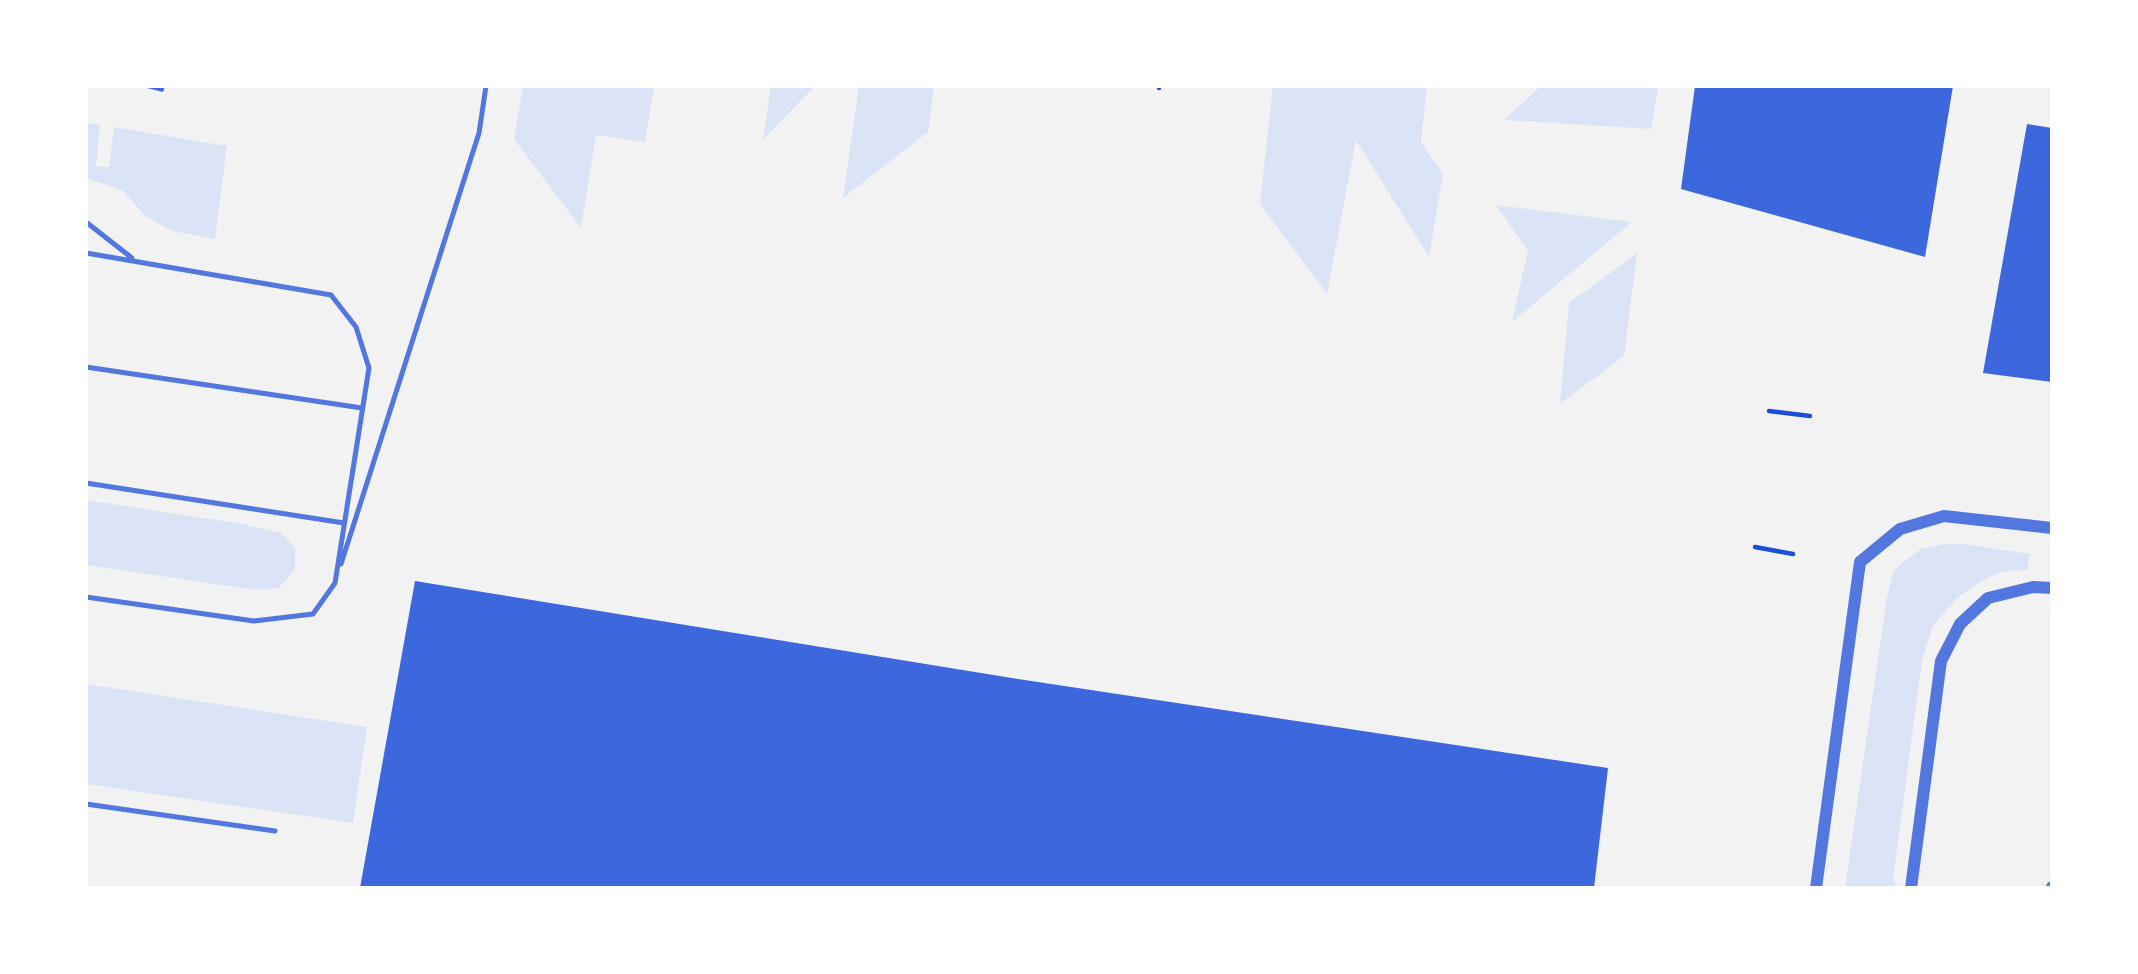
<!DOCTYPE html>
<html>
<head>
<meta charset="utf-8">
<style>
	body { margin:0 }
	#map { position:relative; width:2138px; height:974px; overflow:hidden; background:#f2f2f2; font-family:Rubik,sans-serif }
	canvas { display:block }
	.frame { position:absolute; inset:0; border:88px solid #fff; pointer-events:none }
</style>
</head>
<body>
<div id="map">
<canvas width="2138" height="974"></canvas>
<div class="frame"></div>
</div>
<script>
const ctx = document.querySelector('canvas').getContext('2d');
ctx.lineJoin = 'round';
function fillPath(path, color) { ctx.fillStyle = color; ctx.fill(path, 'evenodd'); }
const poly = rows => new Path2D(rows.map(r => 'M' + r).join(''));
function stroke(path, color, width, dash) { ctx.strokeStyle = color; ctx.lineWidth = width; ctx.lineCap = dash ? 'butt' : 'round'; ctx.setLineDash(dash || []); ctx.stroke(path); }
const green = poly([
	[523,86,654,86,645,142,596,135,581,228,514,139],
	[771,86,815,86,763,140],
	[859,86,934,86,928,132,843,198],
	[1273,86,1427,86,1421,142,1443,174,1429,257,1356,140,1327,294,1260,204],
	[1541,86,1658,86,1651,129,1504,120],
	[86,123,100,125,96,166,109,167,114,127,227,146,215,239,172,231,145,216,123,191,86,178],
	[1496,205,1632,222,1512,322,1528,251],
	[1637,253,1624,356,1560,404,1569,303],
	[86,500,243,524,281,533,295,548,295,569,279,588,255,590,86,565],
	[1943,544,1965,544,2030,554,2027,570,2000,572,1972,587,1954,601,1933,626,1922,661,1893,880,1899,888,1845,888,1887,597,1893,572,1903,562,1921,549],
	[86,684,367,727,353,823,86,784]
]);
const building = poly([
	[139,86,165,86,163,92],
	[1695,86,1953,86,1925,257,1681,189],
	[2027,124,2052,128,2052,382,1983,373],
	[415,581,1018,679,1608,768,1594,888,360,888]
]);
const path = poly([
	[1159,88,1159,86],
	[1769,411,1810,416],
	[1755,547,1793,554]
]);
const service = poly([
	[86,222,132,258],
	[86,253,331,295,356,327,369,368,335,583,313,614,254,621,86,597],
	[86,367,362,408],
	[86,483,344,523],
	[341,564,479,133,486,86],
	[86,804,275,831]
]);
const tertiary = poly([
	[1816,888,1860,562,1900,529,1944,516,2052,528],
	[1911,888,1941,661,1960,624,1988,598,2033,587,2052,588],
	[2052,888,2052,887]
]);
fillPath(green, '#dbe4f7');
fillPath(building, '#3d67dc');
stroke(path, '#1d4ed8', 4.5);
stroke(service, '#5277de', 5);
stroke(tertiary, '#5277de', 12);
</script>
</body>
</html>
